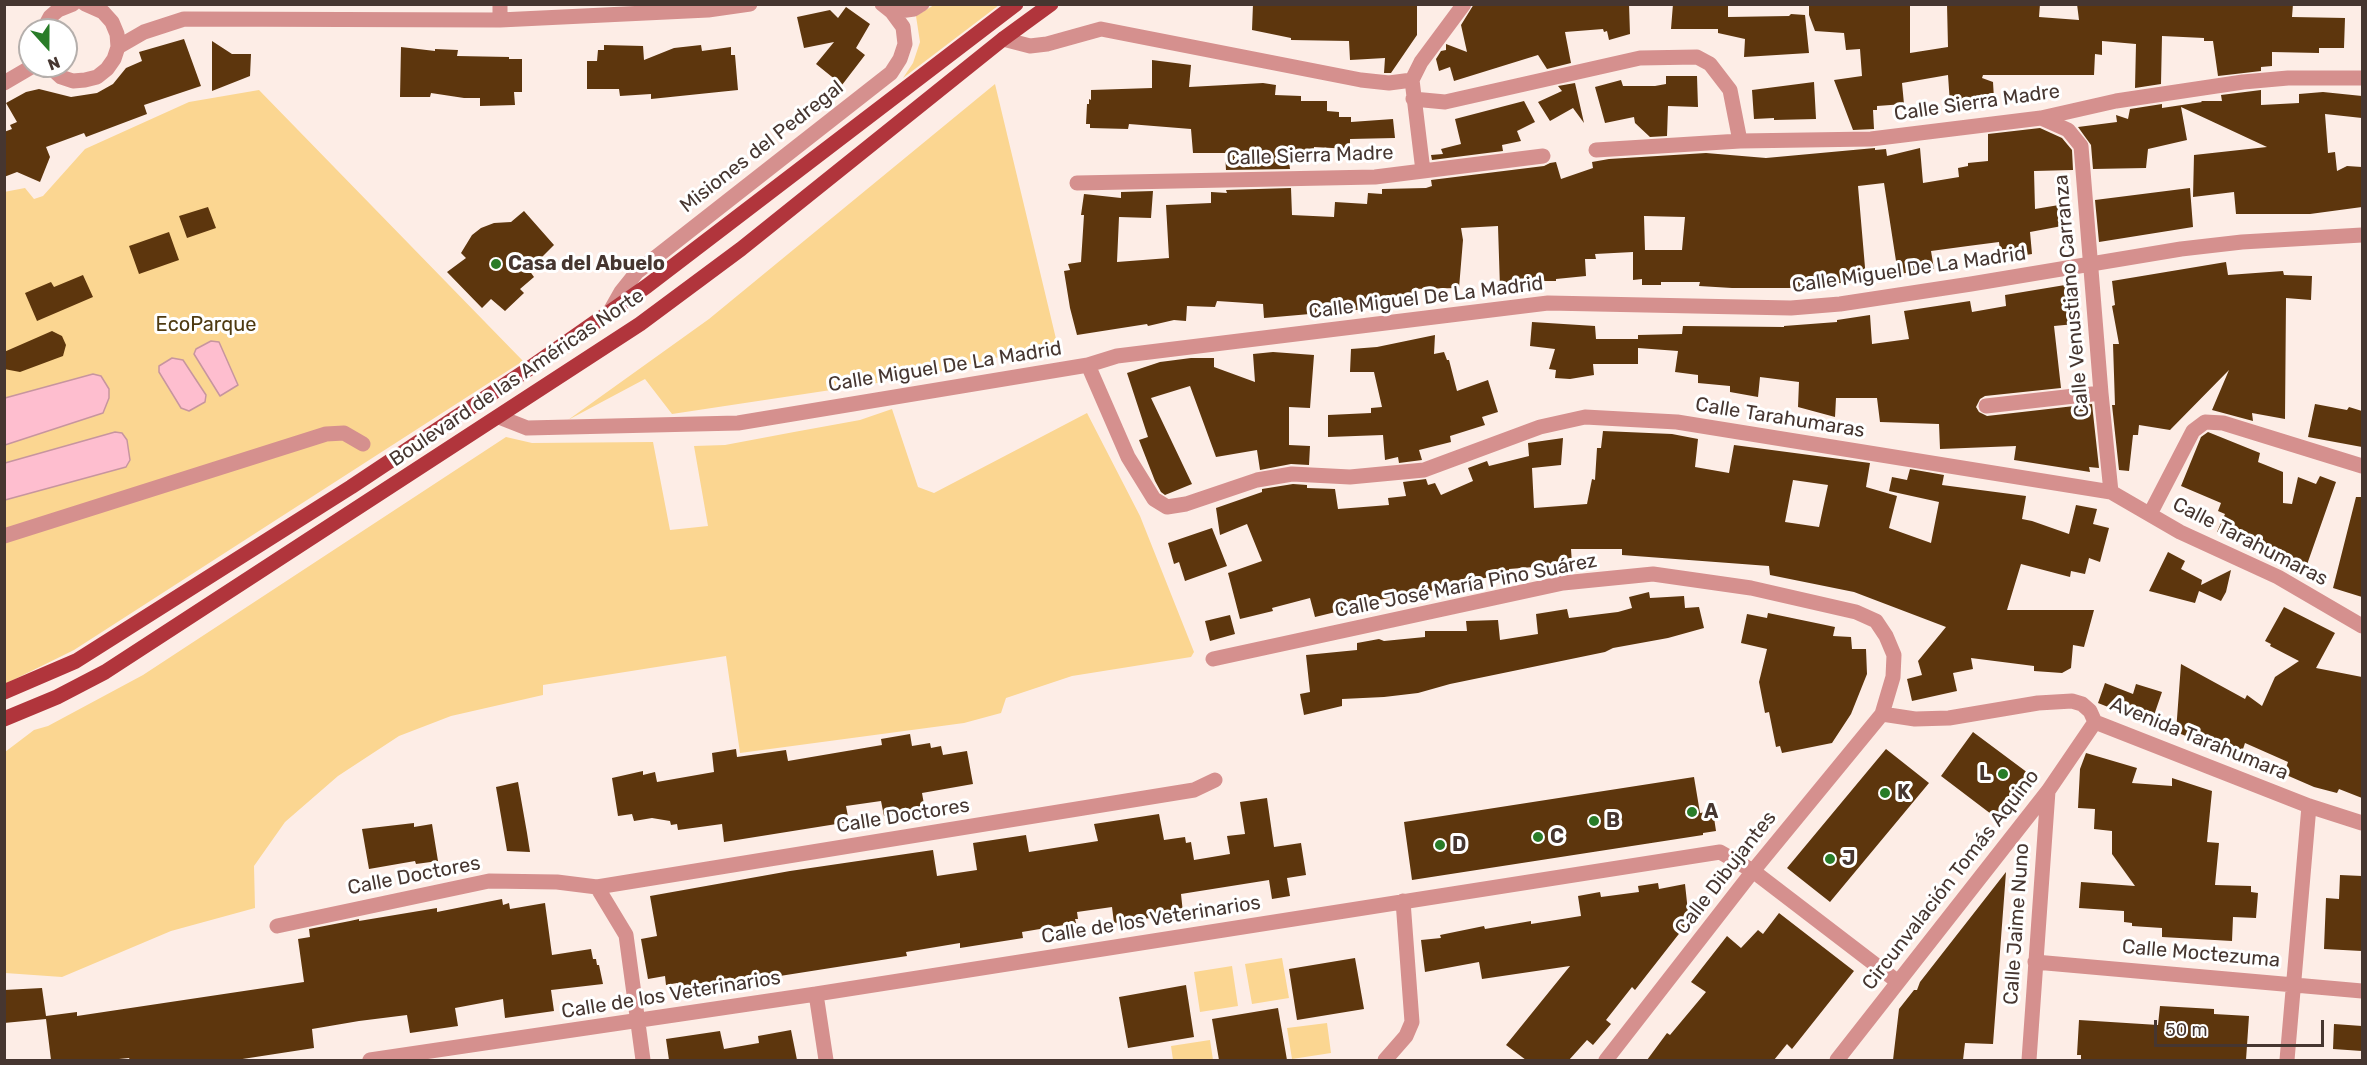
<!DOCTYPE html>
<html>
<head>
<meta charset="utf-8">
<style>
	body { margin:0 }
	#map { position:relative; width:2367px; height:1065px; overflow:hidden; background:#fdede6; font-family:Rubik,sans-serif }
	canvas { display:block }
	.frame { position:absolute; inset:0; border:6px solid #463630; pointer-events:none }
	.north { position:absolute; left:18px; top:18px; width:60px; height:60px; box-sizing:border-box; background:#fff; border:2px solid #b5afac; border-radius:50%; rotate:159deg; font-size:16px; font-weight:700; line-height:24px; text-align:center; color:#463630 }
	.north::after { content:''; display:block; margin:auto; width:21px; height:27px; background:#297c28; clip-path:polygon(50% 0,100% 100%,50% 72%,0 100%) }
	.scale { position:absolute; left:2154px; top:1020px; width:170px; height:27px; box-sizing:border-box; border:3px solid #463630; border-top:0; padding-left:8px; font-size:18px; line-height:21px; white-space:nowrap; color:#463630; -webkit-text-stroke:4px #fff; paint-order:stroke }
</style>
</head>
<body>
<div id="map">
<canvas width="2367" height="1065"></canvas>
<div class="frame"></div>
<div class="north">N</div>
<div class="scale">50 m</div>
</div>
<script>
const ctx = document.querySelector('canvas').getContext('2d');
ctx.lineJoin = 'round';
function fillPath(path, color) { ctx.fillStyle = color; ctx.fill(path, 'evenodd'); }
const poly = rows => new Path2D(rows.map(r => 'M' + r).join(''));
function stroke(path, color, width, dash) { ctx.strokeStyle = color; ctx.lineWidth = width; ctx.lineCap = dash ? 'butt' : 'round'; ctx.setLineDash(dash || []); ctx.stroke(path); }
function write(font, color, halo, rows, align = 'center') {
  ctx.font = font + ' Rubik,sans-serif'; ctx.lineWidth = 6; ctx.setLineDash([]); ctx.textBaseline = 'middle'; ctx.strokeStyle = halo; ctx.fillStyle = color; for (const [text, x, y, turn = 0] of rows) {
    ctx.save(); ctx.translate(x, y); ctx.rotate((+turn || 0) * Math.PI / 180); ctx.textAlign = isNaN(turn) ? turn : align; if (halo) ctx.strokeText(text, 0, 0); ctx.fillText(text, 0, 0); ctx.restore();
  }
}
const green = poly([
	[934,5,999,5,903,78,913,63,920,42,916,16],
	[995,84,1057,343,917,377,672,414,645,379,568,420,709,319],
	[259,90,523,361,74,650,5,684,4,192,25,188,34,199,43,196,85,149,189,102],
	[892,409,918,487,934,493,1087,413,1140,516,1194,652,1191,657,1072,676,1006,698,1001,713,964,723,740,753,726,656,543,685,543,695,451,716,399,736,338,776,285,822,254,866,255,908,171,931,62,977,5,973,5,752,34,730,48,726,143,675,506,437,532,443,653,442,670,530,708,526,694,446,725,445,794,432,860,420],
	[1282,958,1289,998,1252,1004,1245,964],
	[1232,966,1238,1006,1200,1012,1194,972],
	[1327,1023,1331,1053,1292,1059,1287,1028],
	[1210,1040,1213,1060,1173,1060,1171,1046]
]);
const water = poly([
	[211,341,219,342,238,385,220,396,194,354,196,349,211,341],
	[172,358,183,360,206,395,205,402,189,411,181,408,159,372,159,366,172,358],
	[93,374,101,376,109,389,109,398,103,413,5,445,5,398,93,374],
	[115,432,122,433,127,440,130,460,126,467,5,500,5,463,115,432]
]);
const building = poly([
	[1253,4,1417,4,1417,35,1391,73,1384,73,1385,58,1350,60,1349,41,1291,40,1291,38,1252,30],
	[1474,4,1629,4,1630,34,1609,40,1607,31,1604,32,1603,29,1565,32,1571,63,1547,69,1538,55,1454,81,1450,67,1439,71,1436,59,1441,51,1446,50,1446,44,1467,52,1461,25],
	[1673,4,1728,4,1728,17,1789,16,1791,14,1805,15,1809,53,1744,57,1745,39,1718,33,1718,29,1671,29],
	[1809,4,1910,4,1910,53,1948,47,1947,4,2040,4,2039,17,2079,20,2077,4,2293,4,2292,17,2345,18,2344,48,2319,48,2319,53,2272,52,2272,66,2261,67,2261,71,2218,76,2213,41,2204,41,2204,38,2162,36,2161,84,2135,88,2136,44,2102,41,2102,55,2095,54,2094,75,1983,75,1982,78,1993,82,1994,99,1950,104,1948,75,1902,83,1904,104,1877,106,1877,110,1873,110,1874,129,1853,130,1834,80,1862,76,1860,49,1846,50,1844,33,1815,31,1809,15],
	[846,7,870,24,856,48,865,55,842,85,816,64,834,42,804,48,797,17,830,10,838,18],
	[184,39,201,86,144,105,147,114,86,137,84,133,46,147,50,157,40,182,17,172,4,177,4,132,12,129,10,125,17,122,6,103,26,92,39,89,71,97,97,93,113,84,126,68,142,61,139,52],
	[212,41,232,54,251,54,250,76,212,91],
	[604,45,643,46,644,60,674,48,701,45,702,51,731,47,731,55,735,55,738,90,651,99,651,94,620,96,619,89,587,89,587,61,597,61,598,50,604,50],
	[401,47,435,51,435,49,458,50,457,56,509,57,509,59,522,59,522,92,514,92,515,105,480,106,480,98,464,98,431,93,430,97,400,97],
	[1152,60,1191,65,1189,87,1263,83,1276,85,1275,95,1301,96,1301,101,1327,101,1327,111,1339,112,1339,117,1351,117,1351,122,1393,119,1395,138,1350,139,1350,149,1314,147,1313,160,1289,162,1290,169,1226,170,1225,153,1193,153,1191,129,1129,124,1128,129,1090,128,1090,124,1086,124,1087,104,1089,104,1089,99,1091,100,1091,90,1152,88],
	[1666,76,1697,76,1698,107,1668,106,1667,136,1650,137,1635,123,1634,117,1605,123,1595,87,1621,80,1623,86,1655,86,1666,84],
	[1814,82,1816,119,1774,120,1774,118,1754,119,1752,90],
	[1575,83,1584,123,1573,108,1550,121,1538,102,1562,91,1558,86],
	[2261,90,2261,105,2299,103,2299,94,2323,92,2362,96,2362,118,2325,114,2328,153,2335,152,2337,171,2347,166,2362,167,2362,207,2310,214,2236,214,2234,192,2193,197,2194,155,2267,147,2181,107,2187,140,2148,149,2146,168,2093,169,2091,145,2078,127,2117,122,2116,115,2128,119,2130,109,2162,104,2162,108,2202,102,2201,101,2222,101,2221,95],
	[1524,101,1535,122,1517,131,1521,141,1502,145,1503,151,1432,160,1431,155,1443,154,1441,149,1461,144,1455,119],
	[2040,128,2062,138,2072,150,2073,170,2034,171,2035,209,2059,205,2062,226,2030,232,2032,254,2001,259,1999,242,1968,246,1931,251,1934,269,1898,274,1884,183,1858,186,1866,279,1840,283,1813,288,1732,288,1699,286,1700,282,1661,282,1661,285,1642,285,1642,279,1633,280,1633,252,1595,254,1596,259,1585,259,1586,276,1556,279,1556,281,1529,281,1529,287,1500,288,1498,226,1461,228,1463,240,1459,288,1412,289,1411,304,1402,306,1264,318,1263,304,1217,301,1215,307,1187,306,1186,321,1174,320,1148,326,1147,324,1077,335,1070,308,1064,271,1070,270,1068,264,1081,262,1084,215,1081,215,1084,194,1121,198,1121,192,1153,191,1151,218,1119,217,1117,262,1169,258,1166,205,1211,203,1211,192,1227,193,1226,190,1291,188,1292,215,1334,217,1335,202,1367,204,1368,193,1382,194,1382,189,1426,188,1432,186,1431,180,1544,166,1550,163,1556,162,1561,179,1593,168,1592,162,1609,159,1706,153,1766,158,1875,148,1875,150,1886,149,1887,156,1920,148,1923,183,1959,177,1958,168,1968,166,1968,163,1988,161,1988,134],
	[1644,216,1685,217,1682,250,1645,250],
	[2190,188,2193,227,2099,242,2095,200],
	[208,207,216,228,187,238,179,216],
	[524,211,554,245,529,270,534,277,520,289,524,293,505,311,491,299,482,308,447,272,466,258,461,253,472,235,481,228,494,223,511,222],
	[169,232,179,260,139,274,129,246],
	[2226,262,2228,275,2283,271,2284,275,2312,276,2311,300,2286,298,2285,419,2252,413,2253,421,2212,410,2229,370,2170,430,2139,425,2138,435,2133,435,2129,471,2119,470,2112,405,2115,405,2113,344,2119,344,2112,306,2115,305,2112,281],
	[83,275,93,297,37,321,25,293,51,282,54,287],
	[2071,284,2075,324,2054,326,2061,388,1985,396,1980,399,1976,407,1979,412,1987,416,2092,404,2099,468,2089,467,2090,472,2014,460,2016,446,1940,449,1939,424,1880,422,1877,398,1836,398,1835,417,1798,407,1799,382,1760,377,1758,397,1730,392,1730,386,1698,383,1698,375,1675,372,1678,351,1638,348,1638,364,1593,364,1594,375,1570,379,1555,378,1556,370,1549,369,1555,349,1530,346,1532,322,1595,326,1596,339,1638,339,1638,335,1682,334,1683,326,1784,327,1784,326,1837,322,1837,320,1870,315,1872,344,1909,339,1904,311,1970,301,1972,312,2006,306,2005,295],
	[52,331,62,336,66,345,63,356,20,372,4,369,4,352],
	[1435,335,1434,354,1444,352,1447,360,1449,360,1457,391,1488,380,1498,412,1482,417,1485,425,1450,436,1451,442,1419,450,1422,460,1399,463,1398,457,1385,460,1383,435,1328,437,1328,415,1371,413,1371,408,1382,407,1374,372,1350,372,1351,349,1377,347],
	[1273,352,1314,355,1310,408,1289,407,1289,445,1310,446,1309,465,1291,464,1260,470,1257,450,1216,457,1190,386,1151,398,1192,484,1165,495,1161,492,1155,481,1139,440,1148,437,1127,373,1160,362,1191,358,1214,358,1214,367,1255,382,1253,354],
	[2315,404,2347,410,2349,407,2362,411,2362,447,2308,437],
	[1603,431,1672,434,1698,439,1695,467,1729,473,1734,445,1870,463,1866,487,1897,496,1889,528,1931,543,1939,502,1889,491,1892,477,1907,480,1910,469,1944,475,1942,485,2026,496,2022,519,2032,521,2069,534,2076,505,2097,509,2093,524,2109,528,2100,562,2089,558,2085,574,2071,571,2070,577,2021,564,2007,610,2094,610,2084,647,2073,645,2071,668,2062,673,2034,671,2034,666,1971,658,1973,669,1953,673,1957,691,1912,701,1907,679,1922,675,1918,661,1946,627,1854,592,1770,575,1769,566,1622,555,1622,549,1571,549,1572,564,1509,569,1509,573,1475,580,1476,583,1343,606,1344,610,1315,617,1310,598,1272,608,1273,611,1240,619,1228,573,1262,561,1247,524,1220,535,1216,508,1262,492,1262,489,1293,484,1307,485,1307,488,1335,489,1338,509,1389,505,1388,498,1406,496,1403,482,1426,479,1428,485,1435,483,1441,495,1473,481,1468,468,1487,461,1489,466,1529,456,1528,443,1563,438,1561,465,1532,468,1534,508,1587,504,1592,479,1595,480,1597,448,1601,448],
	[1793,480,1828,485,1819,527,1785,522],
	[2208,432,2260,453,2258,462,2283,472,2283,503,2292,504,2298,477,2316,484,2320,476,2336,482,2303,576,2254,552,2255,548,2217,532,2225,514,2218,511,2221,503,2181,486,2201,437],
	[2356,497,2362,497,2362,597,2333,588],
	[1212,528,1227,566,1185,581,1179,562,1174,564,1168,543],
	[2168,552,2185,561,2181,569,2202,580,2201,585,2231,570,2226,592,2221,601,2199,591,2195,603,2149,591],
	[1649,592,1650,598,1684,596,1685,608,1699,607,1704,628,1668,638,1613,648,1605,652,1450,684,1418,693,1384,697,1342,699,1342,706,1304,715,1300,694,1310,692,1306,655,1357,650,1357,643,1379,639,1384,641,1425,637,1425,631,1467,631,1466,621,1498,620,1500,640,1538,634,1536,614,1567,609,1569,618,1618,612,1632,608,1629,597],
	[2284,607,2335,633,2316,668,2362,677,2362,798,2339,789,2337,793,2314,787,2284,774,2288,762,2245,743,2240,758,2176,732,2181,664,2245,699,2247,695,2262,706,2275,677,2299,661,2270,646,2271,644,2265,641],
	[1768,613,1835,627,1833,636,1851,637,1852,649,1866,649,1867,674,1851,714,1832,743,1782,753,1780,746,1776,747,1769,712,1765,713,1759,682,1767,649,1741,643,1747,614,1767,618],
	[1230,615,1235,634,1210,641,1205,621],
	[2105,683,2133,694,2136,684,2162,692,2151,724,2098,703],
	[1973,732,2028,773,1995,817,1941,776],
	[910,734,912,746,930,743,931,748,941,746,943,755,967,751,973,784,922,793,925,810,884,816,881,801,846,806,849,822,724,842,722,824,678,830,677,824,671,825,670,821,652,818,634,821,632,814,618,816,612,778,643,771,643,775,655,772,657,782,714,772,712,753,736,749,737,757,786,750,788,761,882,745,881,739],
	[1886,749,1929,783,1830,902,1787,868],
	[2086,753,2137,768,2132,783,2172,786,2172,778,2212,791,2207,842,2219,843,2215,885,2251,886,2251,892,2258,893,2256,918,2233,917,2232,941,2162,937,2162,928,2132,926,2132,923,2124,922,2124,911,2079,908,2081,882,2135,886,2112,854,2112,831,2094,829,2095,809,2078,808,2080,769],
	[1694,777,1700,813,1713,811,1716,831,1703,833,1703,835,1412,880,1404,822],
	[518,782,527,833,530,852,507,851,496,787],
	[1267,798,1274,847,1301,843,1306,875,1287,878,1290,896,1272,899,1269,880,1181,894,1183,913,1172,915,1114,923,1112,907,1077,912,1078,919,1075,919,1076,923,1022,932,1023,938,960,948,960,943,906,952,907,956,678,992,677,983,666,985,665,976,648,979,641,939,657,936,650,896,790,871,933,850,937,876,977,870,973,843,1026,835,1029,852,1098,841,1094,824,1159,814,1164,840,1185,837,1186,843,1191,842,1194,860,1230,854,1227,836,1245,834,1240,802],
	[414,823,414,827,432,824,438,861,416,864,415,861,369,869,362,829],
	[2006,872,1993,1044,1965,1043,1963,1060,1893,1060,1899,1009,1914,990,1917,990,1920,982],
	[2340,875,2362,876,2362,951,2324,949,2326,898,2339,899],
	[1658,883,1659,889,1685,884,1689,921,1635,990,1632,987,1606,1020,1611,1024,1593,1045,1587,1040,1569,1060,1526,1060,1506,1045,1570,966,1482,979,1479,962,1425,972,1421,940,1441,938,1440,935,1484,926,1485,929,1531,921,1531,924,1581,916,1578,896,1600,892,1601,897,1639,892,1638,886],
	[502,899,503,905,509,903,510,909,545,903,552,955,591,949,593,959,596,959,597,965,599,965,603,984,551,990,554,1011,505,1018,503,999,455,1008,458,1026,410,1033,407,1015,359,1021,312,1029,314,1048,236,1060,130,1060,129,1058,109,1060,51,1060,46,1019,4,1023,4,990,42,988,46,1016,77,1012,77,1016,304,982,298,939,310,937,309,929,350,921,359,919,359,921,437,908,437,912],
	[1779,913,1854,971,1792,1049,1787,1044,1774,1060,1647,1060,1667,1033,1670,1035,1706,992,1691,982,1727,936,1741,948,1758,930,1763,934],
	[1355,958,1364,1009,1297,1020,1289,969],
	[1186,985,1194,1037,1128,1048,1119,997],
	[2160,1006,2214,1009,2214,1014,2249,1016,2246,1060,2081,1060,2081,1055,2077,1055,2079,1020,2158,1025],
	[1278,1008,1287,1060,1219,1060,1212,1019],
	[2334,1024,2362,1026,2362,1051,2333,1049],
	[791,1030,797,1060,669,1060,666,1039,720,1031,724,1049,759,1043,758,1036]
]);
const minor = poly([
	[500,4,500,20],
	[892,12,914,9,922,4],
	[43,30,50,17,58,10,73,4],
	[1003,39,1030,46,1047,44,1101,29,1361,80,1389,83,1412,80],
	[118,47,144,32,184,19,500,20,708,10,750,4],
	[49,66,61,77,73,81,85,80,97,77,107,69,114,59,118,47,117,34,112,22,103,12,85,4],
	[4,83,33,66],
	[1413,99,1445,102,1640,58,1697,57,1710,64,1730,90,1740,141],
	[2041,118,2068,130,2081,146,2101,393,2111,492],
	[1596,150,1740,141,1871,139,2041,118,2116,101,2243,82,2288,78,2362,78],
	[1423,171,1412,80,1421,62,1464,4],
	[1077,183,1375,177,1543,156],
	[608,315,621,292,637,272,891,73,900,59,905,44,903,27,892,12,882,4],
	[1088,365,1128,457,1154,499,1167,507,1186,504,1257,480,1292,474,1350,477,1424,470,1540,427,1585,417,1677,422,2111,492,2180,532,2278,577,2362,626],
	[1986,406,2101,393],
	[499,417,527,428,738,423,1088,365,1117,356,1548,303,1791,308,1840,304,1971,284,2181,249,2242,242,2362,235],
	[2150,514,2193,431,2205,422,2223,423,2362,466],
	[4,536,326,434,344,433,363,444],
	[1213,659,1563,583,1653,574,1751,588,1856,612,1876,621,1886,636,1894,655,1893,677,1882,714,1753,871,1606,1060],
	[1882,714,1915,719,1949,718,2038,703,2072,701,2082,704,2090,711,2095,722,2309,806,2362,823],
	[597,887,626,935,643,1060],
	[277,926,489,881,557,882,597,887,1194,790,1215,780],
	[2035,962,2362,991],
	[816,994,826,1060],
	[370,1060,816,994,1720,852,1753,871,1898,982],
	[1385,1060,1406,1036,1412,1022,1403,901],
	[1837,1060,2048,791,2095,722],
	[2029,1060,2048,791],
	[2287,1060,2309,806]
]);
const major = poly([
	[4,692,76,661,351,487,527,370,647,286,1016,4],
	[4,719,57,697,105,672,640,324,741,249,1003,39,1051,4]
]);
const markers = [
	[496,264,6,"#297c28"],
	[2003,774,6,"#297c28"],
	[1885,793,6,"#297c28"],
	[1692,812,6,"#297c28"],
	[1594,821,6,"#297c28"],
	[1538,837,6,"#297c28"],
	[1440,845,6,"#297c28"],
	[1830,859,6,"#297c28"]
];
const streetNames = [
	["Calle Sierra Madre",1977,103,-8],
	["Misiones del Pedregal",762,147,-38],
	["Calle Sierra Madre",1310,156,-2],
	["Calle Miguel De La Madrid",1909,270,-8],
	["Calle Venustiano Carranza",2072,296,-95],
	["Calle Miguel De La Madrid",1426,298,-7],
	["Calle Miguel De La Madrid",945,367,-9],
	["Boulevard de las Américas Norte",517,378,-34],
	["Calle Tarahumaras",1780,418,9],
	["Calle Tarahumaras",2250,542,27],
	["Calle José María Pino Suárez",1466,586,-11],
	["Avenida Tarahumara",2199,739,22],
	["Calle Doctores",903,816,-9],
	["Calle Dibujantes",1726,873,-52],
	["Calle Doctores",414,876,-11],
	["Circunvalación Tomás Aquino",1951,880,-52],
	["Calle de los Veterinarios",1151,920,-9],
	["Calle Jaime Nuno",2017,924,-86],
	["Calle Moctezuma",2201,954,5],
	["Calle de los Veterinarios",671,995,-9]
];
const poiNames = [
	["Casa del Abuelo",508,264],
	["L",1991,774,"right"],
	["K",1897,793],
	["A",1704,812],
	["B",1606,821],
	["C",1550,837],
	["D",1452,845],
	["J",1842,859]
];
const parkNames = [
	["EcoParque",206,325]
];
fillPath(green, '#fbd691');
fillPath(water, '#febecf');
stroke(water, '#c7959f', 1.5);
fillPath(building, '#5d360d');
stroke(minor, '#d5908e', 15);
stroke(major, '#b1353c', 15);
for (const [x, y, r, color] of markers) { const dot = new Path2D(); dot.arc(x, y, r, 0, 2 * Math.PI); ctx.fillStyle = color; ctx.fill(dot); stroke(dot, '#fff', 2); }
write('20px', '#463630', '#fff', streetNames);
write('bold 20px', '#463630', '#fff', poiNames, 'left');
write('20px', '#4e3a11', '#fff', parkNames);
</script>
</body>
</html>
